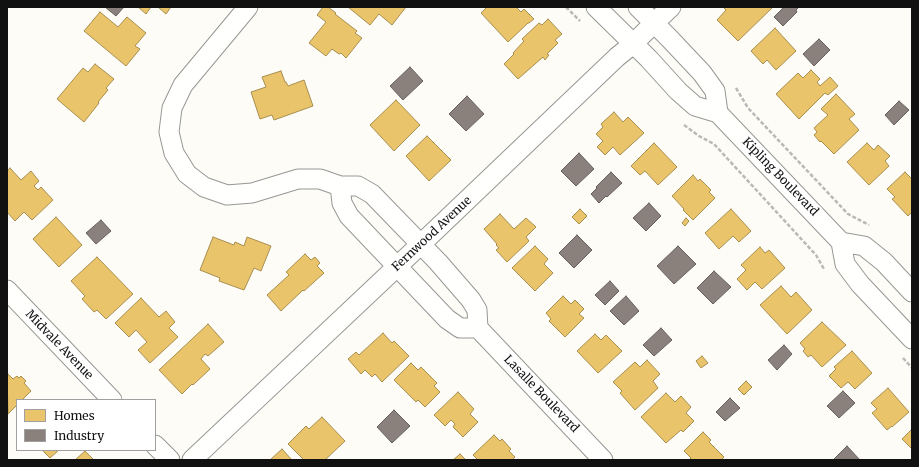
<!DOCTYPE html>
<html>
<head>
<meta charset="utf-8">
<style>
	body { margin:0 }
	#map { position:relative; width:919px; height:467px; overflow:hidden; background:#fdfcf7; font-family:Merriweather,serif }
	canvas { display:block }
	.frame { position:absolute; inset:0; border:8px solid #111; pointer-events:none }
	.legend { position:absolute; left:16px; top:399px; width:140px; height:52px; box-sizing:border-box; background:#fff; border:1px solid #a0a0a0; margin:0; padding:5px 7px; list-style:none; font-size:12px; color:#111 }
	.legend li { display:flex; align-items:center; gap:8px; height:20px }
	.legend b { width:20px; border:1px solid #a0a0a0 }
</style>
</head>
<body>
<div id="map">
<canvas width="919" height="467"></canvas>
<div class="frame"></div>
<ul class="legend">
<li><b style="height:11px;background:#e9c46a"></b>Homes</li>
<li><b style="height:11px;background:#8a817c"></b>Industry</li>
</ul>
</div>
<script>
const ctx = document.querySelector('canvas').getContext('2d');
ctx.lineJoin = 'round';
function fillPath(path, color) { ctx.fillStyle = color; ctx.fill(path, 'evenodd'); }
const poly = rows => new Path2D(rows.map(r => 'M' + r).join(''));
function stroke(path, color, width, dash) { ctx.strokeStyle = color; ctx.lineWidth = width; ctx.lineCap = dash ? 'butt' : 'round'; ctx.setLineDash(dash || []); ctx.stroke(path); }
function write(font, color, halo, rows, align = 'center') {
  ctx.font = font + ' Merriweather,serif'; ctx.lineWidth = 4; ctx.setLineDash([]); ctx.textBaseline = 'middle'; ctx.strokeStyle = halo; ctx.fillStyle = color; for (const [text, x, y, turn = 0] of rows) {
    ctx.save(); ctx.translate(x, y); ctx.rotate((+turn || 0) * Math.PI / 180); ctx.textAlign = isNaN(turn) ? turn : align; if (halo) ctx.strokeText(text, 0, 0); ctx.fillText(text, 0, 0); ctx.restore();
  }
}
const homes = poly([
	[138,7,151,7,146,14,138,7],
	[158,7,171,7,166,14,158,7],
	[323,7,328,7,336,13,335,14,357,31,355,33,362,38,346,58,341,53,339,54,332,49,326,56,309,43,326,22,317,15,323,7],
	[348,7,406,7,392,25,379,14,370,25,348,7],
	[487,7,516,7,521,12,524,9,534,19,529,23,528,23,508,42,481,13,487,7],
	[723,7,773,7,738,41,717,20,726,10,723,7],
	[100,12,118,27,127,17,146,33,135,46,140,49,126,66,84,31,100,12],
	[548,19,562,34,555,40,558,43,547,54,549,55,545,60,543,57,518,79,504,64,514,54,513,53,524,41,522,39,539,23,542,25,548,19],
	[775,28,796,51,776,70,767,60,763,64,751,51,775,28],
	[95,64,114,79,106,88,108,90,98,102,99,103,84,122,57,99,83,68,88,72,95,64],
	[811,70,820,79,817,82,820,86,830,77,838,86,828,95,825,93,799,119,776,94,798,73,803,78,811,70],
	[281,71,285,82,286,82,288,86,304,80,313,106,274,120,272,115,260,119,251,92,266,87,262,77,281,71],
	[836,94,855,114,849,119,859,130,834,154,821,141,820,142,814,135,817,132,814,128,828,115,821,109,836,94],
	[396,100,420,125,394,151,370,125,396,100],
	[614,112,623,122,628,117,644,133,620,155,613,147,605,155,597,147,603,141,596,134,603,127,601,124,614,112],
	[427,136,451,160,429,181,406,156,427,136],
	[654,143,677,167,658,185,645,171,640,175,631,166,654,143],
	[867,143,874,150,878,145,890,156,885,161,889,166,869,185,847,162,867,143],
	[10,168,21,180,31,171,39,181,34,186,38,190,41,187,53,200,32,220,24,212,15,221,7,212,7,171,10,168],
	[905,172,911,178,912,177,912,212,908,216,892,199,895,197,887,189,905,172],
	[693,175,698,181,700,179,711,190,709,192,715,198,693,220,683,210,684,209,672,196,693,175],
	[580,209,587,216,579,224,572,217,580,209],
	[731,209,751,231,739,242,733,236,719,249,705,233,731,209],
	[500,214,514,229,526,218,536,227,526,237,529,241,507,262,496,250,499,248,496,245,497,244,484,229,500,214],
	[56,217,82,245,59,267,33,239,56,217],
	[686,218,689,221,685,226,682,223,686,218],
	[213,237,234,245,235,242,244,246,247,237,271,246,261,271,254,268,244,290,219,281,220,278,200,270,213,237],
	[535,246,548,259,544,264,553,273,535,291,512,268,535,246],
	[760,247,765,253,769,250,785,268,762,289,755,282,747,290,737,279,746,270,741,265,760,247],
	[305,254,311,260,315,257,320,263,317,266,324,273,304,291,303,290,281,311,267,295,289,275,286,272,305,254],
	[97,257,133,294,106,319,97,310,94,312,82,299,85,296,71,281,97,257],
	[781,286,791,297,796,292,812,310,787,334,760,305,781,286],
	[563,296,571,304,575,300,584,309,579,314,584,318,565,337,549,321,551,319,546,313,563,296],
	[141,298,159,317,166,311,175,322,169,328,178,337,150,363,138,350,147,342,136,330,129,337,115,323,141,298],
	[822,322,846,345,822,367,811,355,808,357,803,351,805,349,800,343,822,322],
	[208,324,224,342,208,356,205,354,201,359,210,369,193,385,192,384,182,394,159,370,208,324],
	[383,333,392,343,394,341,409,356,382,382,375,374,372,377,365,370,361,374,348,359,356,352,359,355,383,333],
	[595,334,601,340,606,335,622,351,598,373,577,351,595,334],
	[852,351,872,373,855,389,848,382,841,388,829,376,836,369,834,367,852,351],
	[702,356,708,363,701,368,696,361,702,356],
	[647,360,660,374,653,381,658,388,635,410,620,393,622,391,613,382,635,362,640,367,647,360],
	[411,363,418,370,421,367,437,383,434,386,440,392,425,407,418,400,416,402,394,380,411,363],
	[7,373,13,379,17,376,19,378,21,376,26,381,24,383,31,391,22,400,17,400,17,405,8,414,7,373],
	[746,381,752,387,744,395,738,389,746,381],
	[888,388,909,412,892,427,892,426,887,430,872,413,877,409,871,403,888,388],
	[458,392,474,409,470,414,478,422,463,437,453,427,455,424,451,420,445,426,434,415,458,392],
	[666,393,675,402,681,396,691,407,686,413,694,421,683,432,681,430,666,443,641,417,666,393],
	[322,417,345,441,325,460,304,460,288,444,306,426,309,429,322,417],
	[912,429,912,449,902,439,912,429],
	[703,432,711,440,709,442,724,457,721,460,689,460,691,458,684,451,703,432],
	[494,435,500,441,502,439,511,449,509,451,515,457,512,460,478,460,473,455,494,435],
	[282,449,292,460,270,460,282,449],
	[42,450,59,450,50,458,42,450],
	[85,451,94,460,75,460,85,451],
	[460,454,466,460,453,460,460,454]
]);
const industry = poly([
	[105,7,124,7,116,16,105,7],
	[784,7,799,7,796,10,797,12,783,26,774,17,784,7],
	[819,39,830,50,814,66,803,54,819,39],
	[410,67,423,81,403,100,390,86,410,67],
	[467,96,484,114,466,131,449,114,467,96],
	[899,101,909,110,894,125,885,115,899,101],
	[579,153,594,169,576,186,561,171,579,153],
	[611,172,622,183,607,197,606,196,599,203,591,194,597,188,596,187,611,172],
	[649,203,661,216,646,231,633,218,649,203],
	[101,220,111,231,96,244,86,233,101,220],
	[577,235,592,250,574,268,559,253,577,235],
	[678,246,696,264,674,284,657,266,678,246],
	[714,271,731,287,713,304,697,288,714,271],
	[610,281,619,291,605,305,595,295,610,281],
	[626,296,639,311,624,325,610,311,626,296],
	[661,328,672,340,654,356,643,345,661,328],
	[784,345,792,354,777,370,768,360,784,345],
	[843,391,855,403,839,418,827,406,843,391],
	[730,398,740,408,725,421,716,412,730,398],
	[394,410,410,426,392,443,377,427,394,410],
	[847,446,860,460,833,460,847,446]
]);
const path = poly([
	[566,7,580,21],
	[736,88,748,108,848,214,869,225],
	[684,125,699,136,714,144,816,255,824,269],
	[903,358,912,368]
]);
const street = poly([
	[248,7,183,85,172,108,169,132,174,153,187,174,204,187,227,195,252,193,298,179,320,179,340,186,358,186,372,194,438,262,471,300,477,310,478,328,603,460],
	[596,7,649,59,678,91,695,106,718,113,841,242,845,264,860,284,912,339],
	[638,7,669,38,702,73,715,91,718,113],
	[340,186,342,203,349,216,447,319,460,328,478,328],
	[841,242,864,246,884,262,912,292],
	[7,290,112,400],
	[155,445,170,460],
	[192,460,421,244,617,57,633,44,654,23,671,7]
]);
const streetNames = [
	["Kipling Boulevard",780,177,46],
	["Fernwood Avenue",432,234,-43],
	["Midvale Avenue",59,345,46],
	["Lasalle Boulevard",541,394,46]
];
fillPath(homes, '#e9c46a');
stroke(homes, '#a88e4f', 1);
fillPath(industry, '#8a817c');
stroke(industry, '#665f5c', 1);
stroke(street, '#979795', 21);
stroke(path, '#b9b9b8', 2.5, [4, 2]);
stroke(street, '#fffffe', 19);
write('12px', '#111', '#fff', streetNames);
</script>
</body>
</html>
